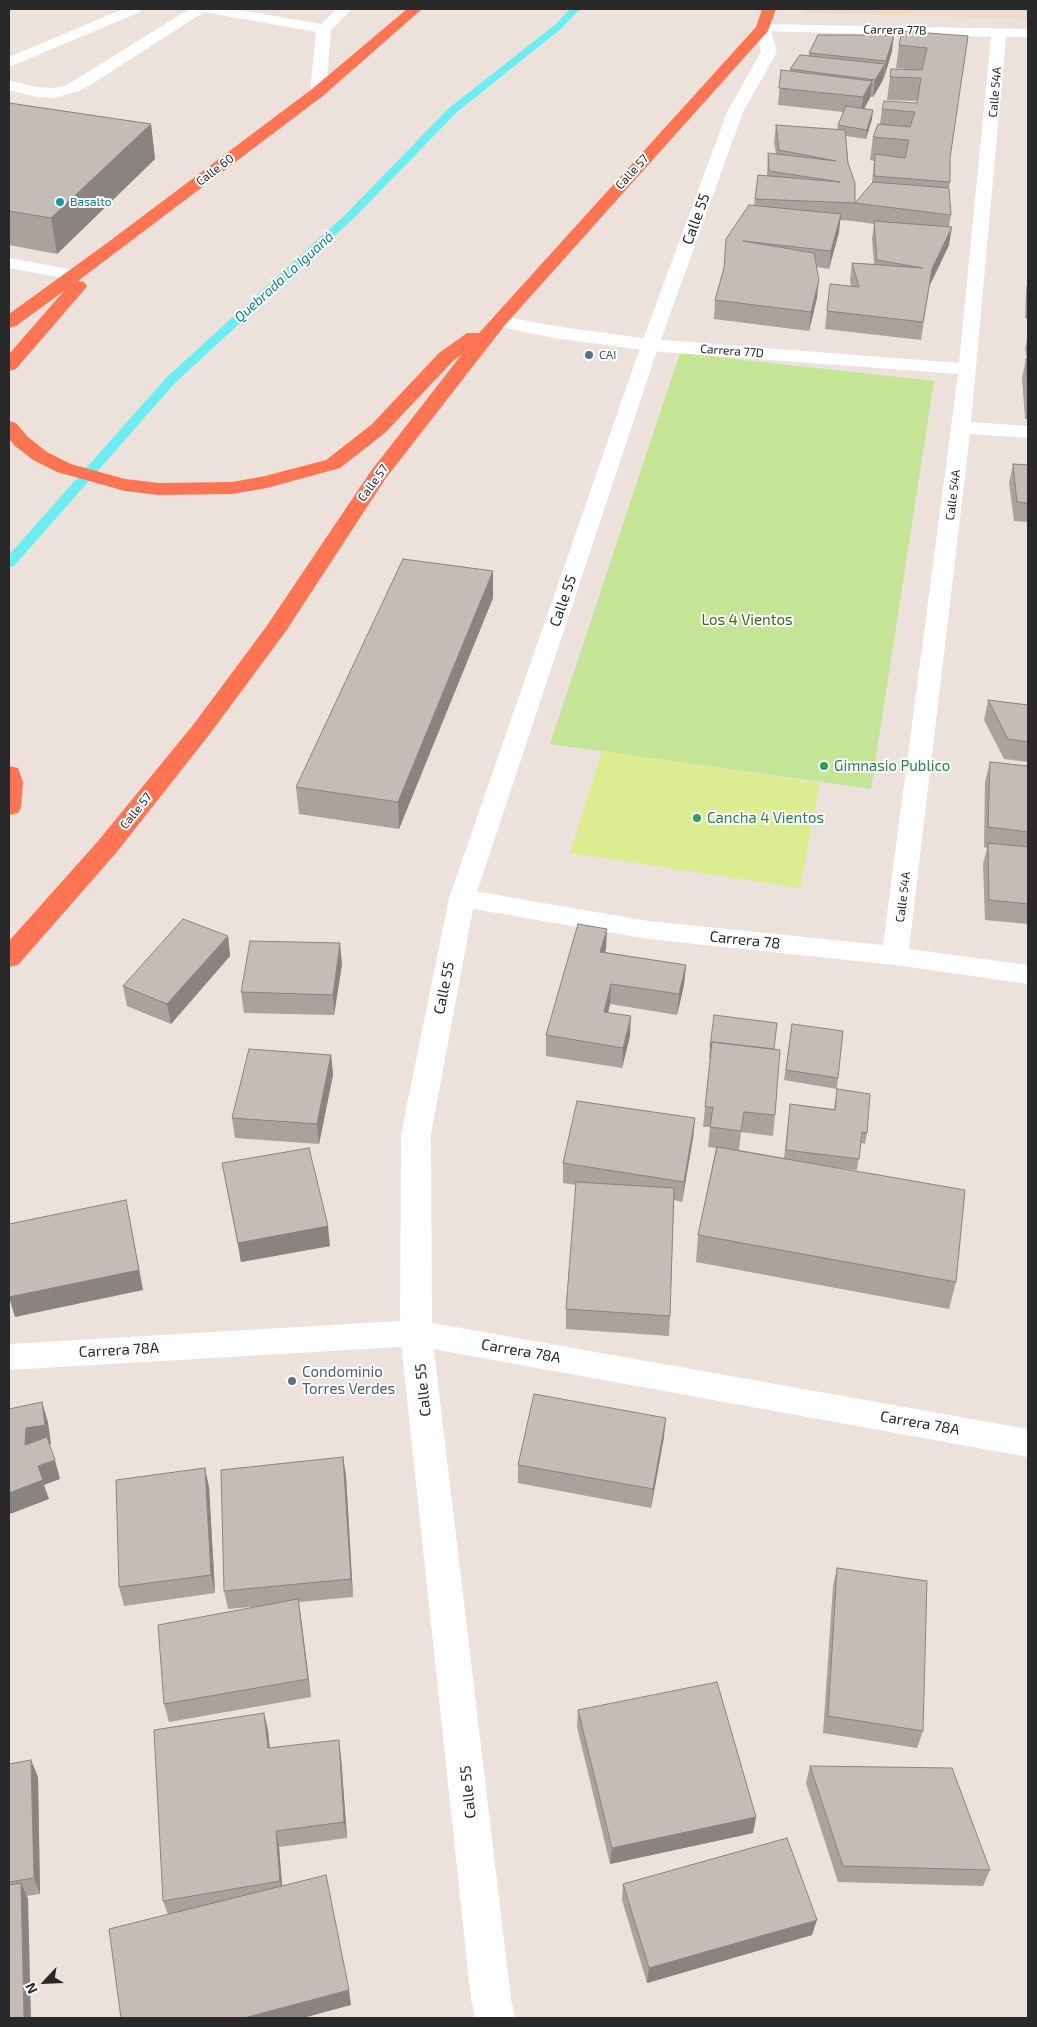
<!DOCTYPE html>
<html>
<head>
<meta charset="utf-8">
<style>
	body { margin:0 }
	#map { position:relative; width:1037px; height:2027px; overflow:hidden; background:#ece1db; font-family:"Exo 2",sans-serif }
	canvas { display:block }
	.frame { position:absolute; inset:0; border:10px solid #292929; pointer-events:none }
	.north { position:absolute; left:20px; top:1957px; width:50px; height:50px; -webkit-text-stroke:4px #fff; paint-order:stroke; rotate:245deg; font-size:14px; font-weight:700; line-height:20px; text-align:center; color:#292929 }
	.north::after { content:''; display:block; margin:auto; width:18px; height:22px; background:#292929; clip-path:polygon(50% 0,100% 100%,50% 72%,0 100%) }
</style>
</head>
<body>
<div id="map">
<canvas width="1037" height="2027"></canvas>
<div class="frame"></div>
<div class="north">N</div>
</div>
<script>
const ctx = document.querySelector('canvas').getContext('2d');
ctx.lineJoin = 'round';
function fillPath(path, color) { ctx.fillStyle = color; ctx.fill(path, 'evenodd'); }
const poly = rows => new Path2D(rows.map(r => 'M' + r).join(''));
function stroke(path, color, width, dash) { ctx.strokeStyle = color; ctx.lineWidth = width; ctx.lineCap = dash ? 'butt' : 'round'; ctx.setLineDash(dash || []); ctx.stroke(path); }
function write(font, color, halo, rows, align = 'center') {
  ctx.font = font + ' "Exo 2",sans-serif'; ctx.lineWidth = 4; ctx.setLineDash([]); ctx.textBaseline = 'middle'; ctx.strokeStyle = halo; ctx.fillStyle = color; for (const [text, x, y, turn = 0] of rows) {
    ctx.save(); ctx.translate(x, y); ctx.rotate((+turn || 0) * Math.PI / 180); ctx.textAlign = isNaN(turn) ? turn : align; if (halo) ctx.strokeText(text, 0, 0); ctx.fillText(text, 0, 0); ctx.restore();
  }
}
const education = poly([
	[805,9,1028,9,1028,19,803,13]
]);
const green = poly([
	[680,353,934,381,871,789,550,744]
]);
const pitch = poly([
	[602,751,820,783,800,888,570,853]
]);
const stream = poly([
	[570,9,580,9,562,28,457,112,355,217,175,383,14,566,9,567,9,555,167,377,347,213,449,108,556,24,570,9]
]);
const lane = poly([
	[123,9,142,9,140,12,9,67,9,57,123,9],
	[189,9,234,9,321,24,337,9,352,9,331,30,326,92,324,95,318,97,312,95,310,92,316,32,204,12,92,84,79,91,53,98,36,97,9,90,9,80,36,87,53,88,67,85,189,9]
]);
const street = poly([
	[763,24,1028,29,1028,37,1006,37,971,422,1028,426,1028,438,970,434,909,949,1028,965,1028,984,895,965,648,939,462,907,453,904,449,898,453,892,462,889,648,921,883,945,958,374,650,351,554,338,491,325,489,321,491,317,498,315,554,326,650,339,959,363,991,37,758,31,756,28,758,25,763,24],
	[9,258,74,270,80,271,83,275,80,279,74,280,9,268,9,258],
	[416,1320,1028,1429,1028,1457,416,1346,9,1370,9,1344,416,1320]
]);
const secondary = poly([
	[763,24,768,25,770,28,777,52,743,112,659,345,475,898,431,1134,432,1333,511,1999,515,2018,475,2018,471,1999,400,1333,401,1134,449,898,641,345,727,112,761,52,756,28,758,25,763,24]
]);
const highway = poly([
	[407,9,422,9,324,95,78,281,84,282,87,286,84,290,16,369,9,371,9,354,64,291,16,326,9,328,9,314,107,243,312,89,407,9],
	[762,9,776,9,768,31,505,325,386,478,286,631,209,735,116,853,18,965,9,967,9,941,98,841,193,725,266,627,371,471,462,354,453,361,385,433,340,468,267,488,232,494,159,495,125,491,57,472,33,460,14,445,9,439,9,421,16,423,28,437,47,452,71,464,125,479,159,483,232,482,265,476,326,460,371,425,439,353,467,333,479,333,756,27,762,9],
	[9,766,18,768,23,782,21,807,18,813,9,815,9,766]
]);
const wall = poly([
	[968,36,950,158,950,182,949,188,951,215,949,227,949,245,929,287,921,340,825,329,830,284,851,286,850,281,852,263,874,264,872,239,874,224,853,221,840,220,839,232,829,269,817,267,817,298,809,331,714,319,715,300,754,205,758,175,767,176,768,153,776,154,774,142,776,125,837,130,838,125,843,112,778,105,781,70,790,71,790,69,809,56,809,53,892,51,884,78,883,78,883,80,873,97,870,97,864,109,872,119,866,139,846,136,848,163,855,203,872,183,874,161,870,160,873,137,880,124,882,109,917,103,917,101,887,100,891,69,922,70,896,68,899,45],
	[9,103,151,124,155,159,57,254,9,245],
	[1027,287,1028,287,1028,334,1027,322,1028,319,1025,318,1026,296],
	[1028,334,1028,419,1025,419,1022,378,1026,359,1027,360,1025,349],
	[1013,464,1028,465,1028,522,1014,521,1009,483],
	[493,571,493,598,399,829,299,814,296,787],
	[988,700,1028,705,1028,762,1004,759,984,720],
	[990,762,1028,766,1028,924,985,920,983,864,987,848,984,847,985,782],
	[228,936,230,956,171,1024,127,1006,123,986],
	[606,949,605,952,686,965,684,985,677,1015,610,1004,608,1013,630,1036,622,1068,546,1056,546,1035],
	[342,964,334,1015,244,1013,241,992],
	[792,1024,838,1078,837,1089,784,1080],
	[710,1047,774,1049,775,1115,773,1136,741,1132,739,1150,784,1158,790,1104,834,1109,837,1089,867,1133,865,1144,861,1143,857,1170,833,1167,956,1282,949,1309,696,1262,698,1235,716,1148,708,1147,710,1127,703,1127,710,1058,709,1058],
	[331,1055,333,1075,319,1144,235,1138,232,1118],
	[695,1118,693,1138,682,1202,674,1200,670,1316,669,1336,566,1329,566,1309,576,1185,563,1183,563,1163],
	[222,1163,330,1246,241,1262],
	[664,1437,651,1508,518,1483,518,1465],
	[343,1457,346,1476,353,1597,299,1602,311,1697,169,1722,164,1704,260,1606,228,1609,224,1591],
	[209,1487,215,1593,124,1606,119,1587],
	[837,1568,923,1731,917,1748,823,1733,833,1586],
	[578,1710,756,1817,753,1833,610,1864,577,1727],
	[268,1730,270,1748,341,1757,347,1838,279,1847,282,1886,351,2005,168,1915,163,1901],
	[9,1764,38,1777,40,1894,27,1896,28,1899,9,2018],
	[810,1766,990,1870,983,1886,838,1882,806,1783],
	[623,1884,812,1935,647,1983,622,1900]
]);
const shadedWall = poly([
	[894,35,892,51,884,78,886,61],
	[885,64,883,80,873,97,875,80],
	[872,81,870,98,861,114,863,97],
	[873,110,872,119,866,139,867,130],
	[151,124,155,159,57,254,51,218],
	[841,214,839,232,829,269,831,251],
	[952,227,949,245,929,287,921,340,932,269],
	[819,280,817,298,809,331,811,312],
	[493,571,493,598,399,829,398,802],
	[607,929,606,949,599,972,600,952],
	[228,936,230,956,171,1024,167,1004],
	[340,943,342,964,334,1015,333,995],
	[686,965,684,985,677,1015,679,994],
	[611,984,610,1004,603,1033,604,1012],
	[631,1016,630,1036,622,1068,623,1048],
	[331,1055,333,1075,319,1144,317,1124],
	[695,1118,693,1138,682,1202,684,1182],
	[126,1200,143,1290,15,1317,9,1297],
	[328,1226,330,1246,241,1262,238,1243],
	[42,1402,48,1422,51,1444,32,1447,25,1445,26,1428],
	[666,1418,664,1437,651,1508,653,1489],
	[343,1457,346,1476,353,1597,351,1579],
	[55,1460,60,1479,44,1485,49,1499,10,1514,9,1511,9,1493,38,1466],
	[205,1468,209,1487,215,1593,211,1575],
	[298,1599,301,1618,311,1697,308,1679],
	[264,1713,268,1730,271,1765,268,1748],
	[339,1740,341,1757,347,1838,344,1822],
	[31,1760,38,1777,40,1894,34,1878],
	[756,1817,753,1833,610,1864,612,1848],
	[276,1831,279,1847,283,1897,280,1881],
	[21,1883,28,1899,31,2018,24,2018],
	[817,1920,812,1935,647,1983,649,1968],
	[349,1990,351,2005,303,2018,244,2018]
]);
const building = poly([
	[902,31,968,36,950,158,950,182,874,176,875,154,905,158,909,140,873,137,878,124,910,127,915,112,882,109,884,101,917,103,921,78,890,77,891,69,922,70,927,48,899,45,902,31],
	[818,35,894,35,886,61,809,53,818,35],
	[800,55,885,64,875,80,790,69,800,55],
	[781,70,872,81,863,97,779,88,781,70],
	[9,103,151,124,51,218,9,211,9,103],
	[846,106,873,110,867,130,838,125,846,106],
	[776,125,845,130,848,163,855,183,855,203,755,199,758,175,840,182,769,171,768,153,836,161,779,150,776,125],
	[873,182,949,188,951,215,855,203,873,182],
	[749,205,841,214,831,251,743,241,814,253,819,280,811,312,715,300,724,268,726,239,749,205],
	[874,221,952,227,932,269,923,322,827,311,830,284,859,287,852,263,923,268,877,260,874,221],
	[1027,287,1028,287,1028,309,1027,309,1027,287],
	[1026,359,1028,360,1028,391,1026,359],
	[1013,464,1028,465,1028,503,1017,502,1013,464],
	[403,559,493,571,398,802,296,787,403,559],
	[988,700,1028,705,1028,742,1008,739,988,700],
	[990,762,1028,766,1028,832,988,827,990,762],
	[988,843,1028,847,1028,904,989,900,988,843],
	[183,919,228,936,167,1004,123,986,183,919],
	[578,924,607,929,600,952,686,965,679,994,611,984,604,1012,631,1016,623,1048,546,1035,578,924],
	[250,941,340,943,333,995,241,992,250,941],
	[714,1015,777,1023,774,1049,712,1042,711,1047,710,1047,714,1015],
	[792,1024,843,1031,838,1078,786,1070,792,1024],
	[712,1042,780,1050,775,1115,744,1112,741,1131,710,1127,713,1107,705,1107,712,1042],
	[249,1049,331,1055,317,1124,232,1118,249,1049],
	[837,1089,870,1094,867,1133,862,1132,859,1159,786,1150,790,1104,835,1110,837,1089],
	[577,1101,695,1118,684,1182,563,1163,577,1101],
	[717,1147,965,1190,956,1282,698,1235,717,1147],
	[309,1148,328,1226,238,1243,222,1163,309,1148],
	[576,1182,674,1188,670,1316,566,1309,576,1182],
	[126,1200,139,1270,9,1297,9,1224,126,1200],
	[534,1394,666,1418,653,1489,518,1465,534,1394],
	[42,1402,45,1425,26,1428,25,1445,47,1437,55,1460,38,1466,43,1480,9,1493,9,1409,42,1402],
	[343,1457,351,1579,224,1591,221,1470,343,1457],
	[205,1468,211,1575,119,1587,116,1480,205,1468],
	[837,1568,927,1581,923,1731,828,1716,837,1568],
	[298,1599,308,1679,164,1704,158,1625,298,1599],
	[717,1682,756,1817,612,1848,578,1710,717,1682],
	[264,1713,268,1748,339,1740,344,1822,276,1831,280,1881,163,1901,154,1730,264,1713],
	[31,1760,34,1878,9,1882,9,1764,31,1760],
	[810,1766,952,1768,990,1870,843,1866,810,1766],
	[787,1838,817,1920,649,1968,623,1884,787,1838],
	[326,1875,349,1990,244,2018,121,2018,109,1929,326,1875],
	[21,1883,24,2018,9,2018,9,1885,21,1883]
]);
const markers = [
	[60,202,5,"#0f9aa8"],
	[589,355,5,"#5c6f8a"],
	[824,766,5,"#2e9e5b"],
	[697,818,5,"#2e9e5b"],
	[292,1381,5,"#5c6f8a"]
];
const farStreetnames = [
	["Carrera 77B",895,30,1],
	["Calle 54A",995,92,-85],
	["Calle 60",215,170,-37],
	["Calle 57",632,172,-48],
	["Carrera 77D",732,351,4],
	["Calle 57",373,483,-54],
	["Calle 54A",953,495,-83],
	["Calle 57",136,811,-51],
	["Calle 54A",903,897,-83]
];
const farCulturenames = [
	["Basalto",70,202]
];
const farServicenames = [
	["CAI",599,355]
];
const farWaternames = [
	["Quebrada La Iguaná",284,277,-42]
];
const streetNames = [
	["Calle 55",696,219,-70],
	["Calle 55",563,601,-71],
	["Carrera 78",745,940,6],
	["Calle 55",444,988,-79],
	["Carrera 78A",119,1350,-3],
	["Carrera 78A",521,1351,10],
	["Calle 55",423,1390,-96],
	["Carrera 78A",920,1423,10],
	["Calle 55",468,1792,-96]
];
const parkNames = [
	["Los 4 Vientos",747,620]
];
const leisureNames = [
	["Gimnasio Publico",834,766],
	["Cancha 4 Vientos",707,818]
];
const serviceNames = [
	["Condominio",302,1372],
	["Torres Verdes",302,1389]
];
fillPath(education, '#efdac9');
fillPath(green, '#c3e595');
fillPath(pitch, '#dbed90');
fillPath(stream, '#6aeef2');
fillPath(lane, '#fff');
fillPath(street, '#fff');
fillPath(secondary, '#fff');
fillPath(highway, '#ff7553');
fillPath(wall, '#a9a29d');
fillPath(shadedWall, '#89847f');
fillPath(building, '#c4bcb6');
stroke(building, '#89847f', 1);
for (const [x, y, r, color] of markers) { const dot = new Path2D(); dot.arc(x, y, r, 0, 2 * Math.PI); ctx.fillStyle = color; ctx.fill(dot); stroke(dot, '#fff', 2); }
write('12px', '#292929', '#fff', farStreetnames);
write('12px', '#0d838f', '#fff', farCulturenames, 'left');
write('12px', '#4e5e75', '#fff', farServicenames, 'left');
write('italic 14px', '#0a8290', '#fff', farWaternames);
write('15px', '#292929', '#fff', streetNames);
write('15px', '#3b6917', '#fff', parkNames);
write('15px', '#27864d', '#fff', leisureNames, 'left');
write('15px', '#4e5e75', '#fff', serviceNames, 'left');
</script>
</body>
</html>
